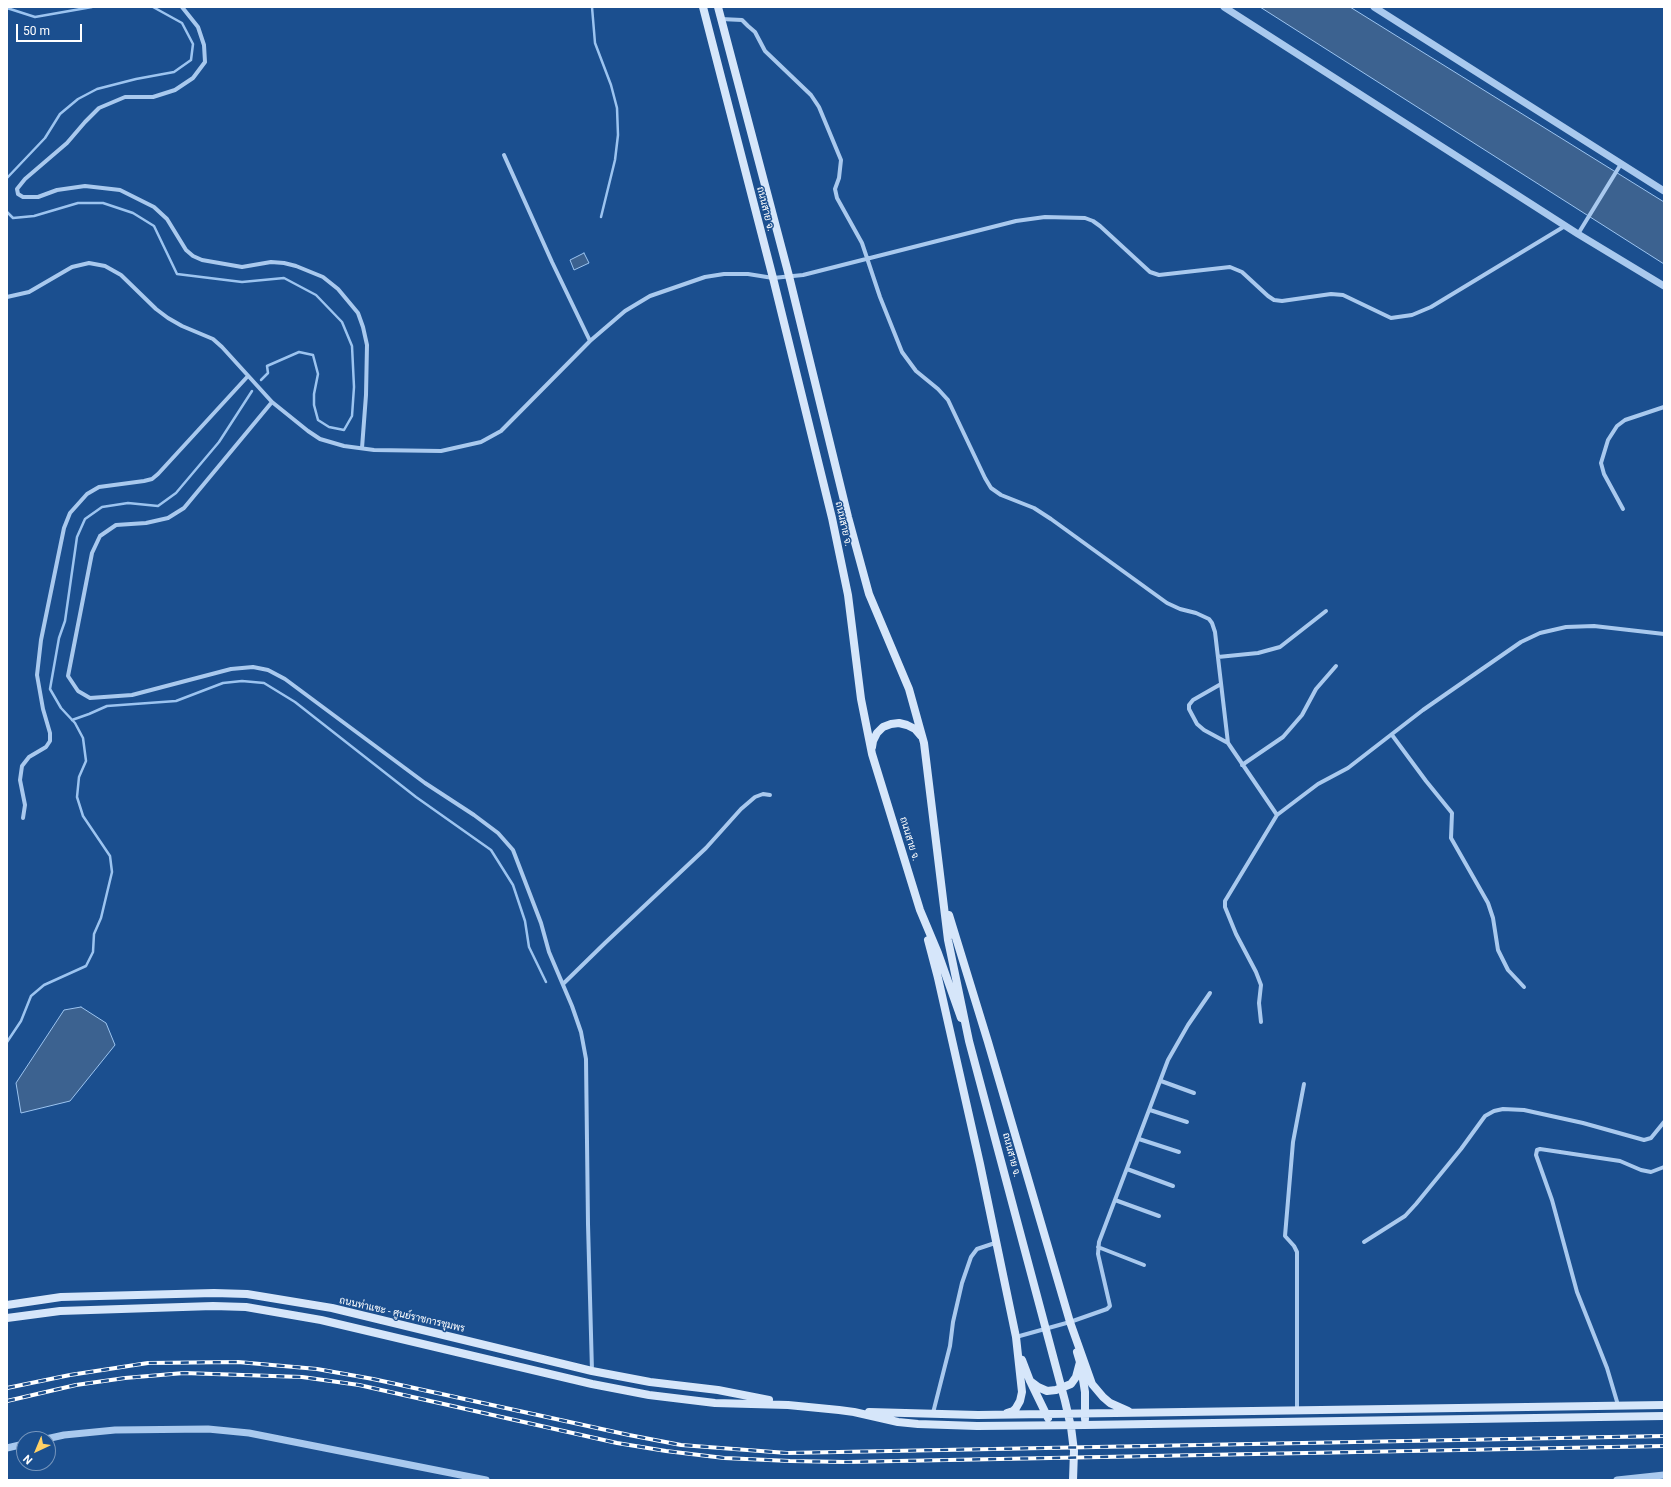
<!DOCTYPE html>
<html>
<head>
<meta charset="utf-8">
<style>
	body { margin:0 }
	#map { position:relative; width:1671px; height:1487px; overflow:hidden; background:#1b4f8f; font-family:Roboto,sans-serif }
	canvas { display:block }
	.frame { position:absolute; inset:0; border:8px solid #fff; pointer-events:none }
	.north { position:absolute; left:16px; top:1431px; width:40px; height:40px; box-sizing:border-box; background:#1b4f8f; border:1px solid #7695bc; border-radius:50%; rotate:224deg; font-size:11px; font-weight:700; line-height:16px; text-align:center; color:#fff }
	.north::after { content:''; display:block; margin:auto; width:14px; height:18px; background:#ffd166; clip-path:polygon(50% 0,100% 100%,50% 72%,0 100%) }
	.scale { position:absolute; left:16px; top:24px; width:66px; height:18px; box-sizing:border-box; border:2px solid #fff; border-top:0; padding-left:5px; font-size:12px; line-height:14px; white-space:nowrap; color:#fff; -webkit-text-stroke:3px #1b4f8f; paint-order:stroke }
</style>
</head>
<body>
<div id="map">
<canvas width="1671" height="1487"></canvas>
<div class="frame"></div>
<div class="north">N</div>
<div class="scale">50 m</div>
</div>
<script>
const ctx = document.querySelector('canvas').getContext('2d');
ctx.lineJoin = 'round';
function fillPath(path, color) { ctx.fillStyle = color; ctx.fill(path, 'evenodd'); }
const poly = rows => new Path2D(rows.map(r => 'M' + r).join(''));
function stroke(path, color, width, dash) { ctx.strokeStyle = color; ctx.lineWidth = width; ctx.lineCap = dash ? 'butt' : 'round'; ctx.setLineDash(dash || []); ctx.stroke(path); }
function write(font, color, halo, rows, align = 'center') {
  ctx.font = font + ' Roboto,Sarabun,sans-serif'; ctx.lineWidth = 3; ctx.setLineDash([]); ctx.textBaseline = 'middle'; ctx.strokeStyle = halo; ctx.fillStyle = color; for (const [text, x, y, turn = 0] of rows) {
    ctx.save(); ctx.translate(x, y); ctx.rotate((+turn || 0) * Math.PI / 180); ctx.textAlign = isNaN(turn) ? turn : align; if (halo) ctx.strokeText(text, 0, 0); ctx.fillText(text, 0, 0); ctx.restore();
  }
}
const water = poly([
	[1260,7,1350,7,1664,202,1664,264,1260,7],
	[584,253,589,263,574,270,570,260,584,253],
	[81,1007,106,1023,115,1045,70,1101,21,1113,16,1083,64,1010,81,1007]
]);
const stream = poly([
	[592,7,595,43,611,85,617,108,618,135,615,160,601,217],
	[7,8,35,17,92,7],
	[7,178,45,138,60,114,78,99,97,89,136,79,174,72,191,60,193,44,182,23,153,7],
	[7,212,13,218,34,216,78,203,103,203,133,213,154,226,177,274,242,282,284,278,316,295,342,322,352,346,354,387,352,416,344,430,329,427,318,420,314,405,314,394,318,374,313,355,299,352,267,366,268,373,261,380],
	[72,720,89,714,107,706,176,701,223,683,242,681,264,683,295,702,416,797,491,850,513,885,525,921,529,947,546,982],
	[7,1042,21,1021,31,996,44,985,86,966,93,952,94,934,101,918,112,872,110,856,83,816,77,797,79,777,86,761,83,738,75,723,61,708,50,689,59,638,65,621,77,537,85,519,102,507,128,503,158,506,176,493,219,442,252,391]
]);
const minor = poly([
	[182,7,198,27,204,45,205,62,193,78,175,90,153,97,125,97,99,108,85,122,67,143,25,179,17,189,18,194,23,197,38,197,57,190,85,186,120,190,154,207,167,219,186,250,193,256,202,260,242,267,271,262,284,263,296,266,323,277,338,289,358,313,363,327,367,345,366,395,362,448],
	[721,19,742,20,748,26,755,32,765,51,811,95,819,107,841,160,839,178,835,189,837,198,862,243,880,297,902,352,916,371,938,389,948,400,985,478,991,488,1001,495,1034,508,1051,519,1167,603,1180,609,1196,613,1209,619,1212,623,1215,632,1228,743,1277,815],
	[504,155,552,262,590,341],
	[1578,234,1621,164],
	[7,297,29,292,72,267,89,263,105,266,121,275,156,309,168,318,182,326,213,339,222,347,272,402,308,431,320,439,344,446,374,450,441,451,481,442,501,431,590,341,625,311,650,296,705,277,724,274,748,274,773,278,803,275,1016,221,1045,217,1085,218,1093,221,1100,226,1150,272,1159,275,1230,267,1242,272,1268,296,1274,300,1282,301,1331,294,1343,295,1391,318,1412,315,1431,307,1565,226],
	[272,402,184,508,168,518,146,523,116,525,100,536,92,553,68,676,78,691,90,698,132,695,231,669,253,667,268,670,285,679,425,783,474,815,498,833,513,850,541,923,549,952,572,1006,581,1032,586,1059,588,1224,592,1371],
	[1623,509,1604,474,1601,463,1608,440,1617,426,1625,420,1664,407],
	[1218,657,1258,653,1280,647,1326,611],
	[1221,684,1193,700,1189,705,1189,709,1197,724,1204,730,1228,743],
	[1392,735,1426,781,1452,813,1451,838,1488,903,1493,918,1498,950,1508,970,1524,987],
	[1242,765,1283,737,1302,715,1316,689,1336,666],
	[23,818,25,805,20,780,22,766,29,757,46,747,50,741,50,733,43,709,37,675,41,640,64,528,70,513,87,494,99,487,144,481,152,479,158,474,248,376],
	[563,984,605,943,706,848,741,809,755,797,763,794,770,795],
	[1261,1022,1259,1003,1261,985,1256,972,1236,934,1225,907,1225,901,1277,815,1318,784,1348,768,1423,710,1521,642,1540,633,1566,627,1594,626,1664,634],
	[1161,1081,1194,1093],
	[1150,1110,1187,1122],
	[1139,1139,1179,1152],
	[1127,1169,1173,1186],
	[1115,1200,1159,1216],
	[1364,1242,1405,1216,1416,1204,1461,1149,1485,1116,1494,1111,1503,1109,1524,1110,1583,1123,1644,1140,1651,1138,1664,1122],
	[1098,1247,1144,1265],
	[1016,1337,1070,1322,1107,1309,1110,1306,1098,1254,1099,1242,1168,1060,1188,1025,1210,993],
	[1618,1405,1607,1368,1577,1292,1552,1200,1536,1155,1537,1150,1540,1149,1620,1161,1641,1170,1651,1172,1664,1167],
	[1297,1410,1297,1252,1294,1246,1285,1236,1293,1142,1304,1084],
	[933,1413,950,1346,953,1322,962,1283,971,1257,977,1249,995,1243]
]);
const tertiary = poly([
	[1224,7,1578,234,1664,286],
	[1374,7,1664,191],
	[46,1439,64,1435,115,1430,208,1429,249,1433,486,1480],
	[7,1448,24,1444],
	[1617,1480,1664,1475]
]);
const secondary = poly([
	[703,7,773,278,832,518,848,595,861,699,872,754,920,910,938,953,961,1018],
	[718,7,789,276,848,517,869,594,909,689,924,743,948,940,969,1041,1065,1401,1071,1427,1074,1451,1073,1480],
	[872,747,873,741,877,733,883,727,891,724,899,723,907,725,915,729,921,736],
	[949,915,988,1042,1070,1322,1092,1384,1103,1397,1110,1403,1128,1411],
	[928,940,938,978,980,1164,1016,1337,1022,1392,1020,1401,1016,1408,1013,1411,1007,1413],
	[7,1305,61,1297,214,1293,247,1294,332,1308,592,1371,650,1382,718,1390,769,1400],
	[7,1318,60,1311,213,1306,246,1307,321,1320,592,1384,649,1395,715,1403,788,1405,839,1410,854,1412,898,1422,918,1424,977,1426,1085,1425,1664,1416],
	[1022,1360,1030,1381,1038,1387,1047,1391,1056,1390,1071,1384,1076,1377,1080,1362,1077,1352],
	[1081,1367,1085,1392,1085,1419],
	[1031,1383,1048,1418],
	[869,1412,978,1415,1664,1405]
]);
const rail = poly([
	[7,1388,70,1375,148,1363,238,1362,317,1369,373,1379,629,1435,681,1445,787,1453,1664,1436],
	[7,1401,76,1385,125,1378,184,1373,302,1377,359,1385,617,1443,666,1451,724,1458,790,1461,846,1462,1664,1446]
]);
const streetNames = [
	["ถนนสาย จ.",765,209,76],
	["ถนนสาย จ.",843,524,77],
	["ถนนสาย จ.",909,839,73],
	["ถนนสาย จ.",1011,1155,75],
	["ถนนท่าแซะ - ศูนย์ราชการชุมพร",402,1315,13]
];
fillPath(water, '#3c6290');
stroke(water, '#9cc4f0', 1);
stroke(stream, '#9cc4f0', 2.5);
stroke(minor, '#a9c9ee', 4);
stroke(tertiary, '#a9c9ee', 7);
stroke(secondary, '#d6e6fa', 8);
stroke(rail, '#fff', 4);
stroke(rail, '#1b4f8f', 2.5, [8]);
write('10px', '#fff', '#1b4f8f', streetNames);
</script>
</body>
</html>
